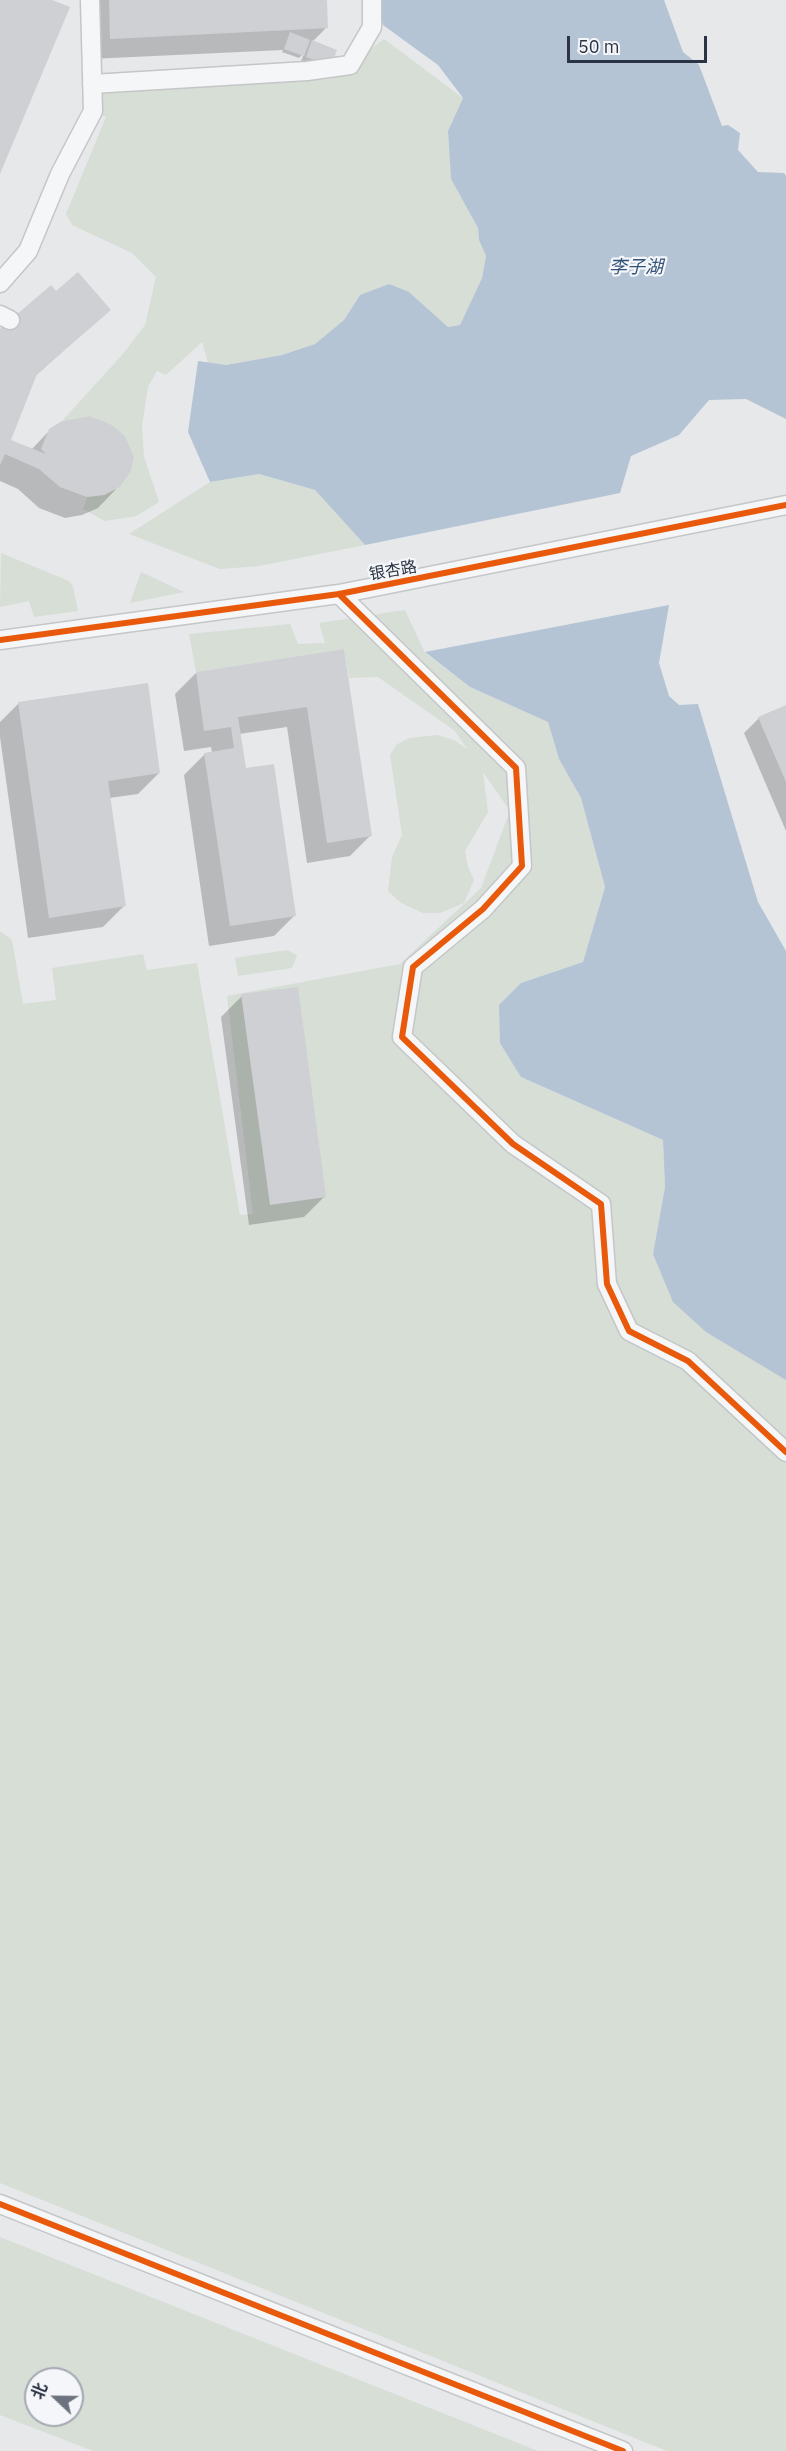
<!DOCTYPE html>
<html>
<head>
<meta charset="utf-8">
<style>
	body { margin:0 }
	#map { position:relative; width:786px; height:2451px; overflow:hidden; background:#e6e8ea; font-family:"IBM Plex Sans","Noto Sans SC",sans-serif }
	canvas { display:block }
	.north { position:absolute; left:24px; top:2367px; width:60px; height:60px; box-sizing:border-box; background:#f4f6f9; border:2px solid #a4a8b1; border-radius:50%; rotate:292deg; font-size:16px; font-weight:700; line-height:24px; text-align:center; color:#2b3445 }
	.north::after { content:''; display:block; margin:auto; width:21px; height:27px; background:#6c737f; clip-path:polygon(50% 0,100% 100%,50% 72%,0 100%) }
	.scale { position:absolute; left:567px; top:36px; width:140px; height:27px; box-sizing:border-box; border:3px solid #2b3445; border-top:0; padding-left:8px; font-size:18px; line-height:21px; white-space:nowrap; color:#2b3445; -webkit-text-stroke:4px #f4f6f9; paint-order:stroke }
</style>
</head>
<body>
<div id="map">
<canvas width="786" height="2451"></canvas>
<div class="north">北</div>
<div class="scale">50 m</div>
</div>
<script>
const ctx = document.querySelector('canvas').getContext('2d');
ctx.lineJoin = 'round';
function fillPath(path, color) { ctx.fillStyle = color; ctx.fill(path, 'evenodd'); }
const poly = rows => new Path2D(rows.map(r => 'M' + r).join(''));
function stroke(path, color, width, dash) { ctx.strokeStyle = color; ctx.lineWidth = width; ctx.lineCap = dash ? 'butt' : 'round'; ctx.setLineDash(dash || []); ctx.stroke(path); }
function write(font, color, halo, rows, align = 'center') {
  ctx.font = font + ' "IBM Plex Sans","Noto Sans SC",sans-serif'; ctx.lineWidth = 4.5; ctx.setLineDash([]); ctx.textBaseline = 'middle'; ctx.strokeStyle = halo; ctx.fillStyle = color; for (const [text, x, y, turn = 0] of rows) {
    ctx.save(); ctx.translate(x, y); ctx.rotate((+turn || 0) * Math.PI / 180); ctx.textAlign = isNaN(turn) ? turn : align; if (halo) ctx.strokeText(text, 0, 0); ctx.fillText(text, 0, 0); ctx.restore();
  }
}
const green = poly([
	[384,39,463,98,448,131,451,179,478,228,479,240,486,256,482,278,460,325,448,327,409,292,360,295,344,320,315,344,282,355,225,365,208,363,202,342,166,375,157,371,148,387,142,426,144,457,159,502,136,516,105,521,83,509,87,497,104,495,120,487,131,471,134,457,125,436,112,425,90,416,62,421,122,355,145,325,156,277,132,253,72,225,66,214,106,117,93,111,98,95,111,89,331,79],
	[259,474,315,490,365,545,259,566,220,569,129,534,210,482],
	[1,553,69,581,73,587,78,611,34,617,29,601,0,607],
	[141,572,184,592,130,603],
	[405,610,425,653,470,687,548,722,559,759,581,798,605,887,583,962,521,983,521,1077,663,1140,665,1187,653,1254,786,1380,786,2451,667,2451,0,2183,0,931,12,940,23,1004,56,1000,52,968,143,954,147,970,197,963,240,1215,253,1214,227,996,400,964,481,888,510,811,483,772,488,812,465,851,468,867,474,880,464,903,440,913,423,913,401,903,388,891,392,857,402,835,390,755,396,745,409,738,437,735,454,740,467,749,455,731,378,677,349,678,344,649,196,672,189,634,290,624,298,644,325,643,319,623],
	[287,950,297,955,292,968,238,976,235,958],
	[0,2237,538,2451,93,2451,0,2415],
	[36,2379,72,2379,72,2415,36,2415]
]);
const water = poly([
	[378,0,664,0,683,52,699,65,722,126,728,125,740,133,738,150,758,172,784,173,786,176,786,419,746,399,709,400,679,435,631,456,620,493,365,545,315,490,259,474,210,482,188,432,198,361,226,365,282,355,315,344,344,320,360,295,389,284,409,292,448,327,460,325,482,278,486,256,479,240,478,228,451,179,448,131,463,98,438,65,383,25],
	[669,605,659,663,669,696,679,705,698,704,758,902,786,951,786,1380,706,1332,673,1302,653,1254,665,1187,663,1140,521,1077,500,1043,499,1005,521,983,583,962,605,887,581,798,559,759,548,722,470,687,425,652]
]);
const shadow = poly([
	[87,0,325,0,326,28,312,42,330,65,300,64,304,53,299,58,282,52,283,50,90,59],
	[56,293,109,310,33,378,9,440,31,450,50,430,119,486,98,508,82,515,65,518,39,508,18,489,0,481,0,331],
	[343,651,371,835,350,856,307,863,287,727,239,734,245,770,295,915,274,936,209,946,184,775,205,754,212,753,211,747,184,751,175,694,196,673],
	[19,703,159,773,138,794,109,798,124,906,103,927,28,938,0,737,0,722],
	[786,706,786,831,744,733,759,718],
	[242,996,325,1196,304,1217,249,1225,221,1017]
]);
const building = poly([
	[0,0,52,0,70,7,0,174],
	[109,0,327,0,328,28,110,39],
	[290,32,310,40,304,56,284,49],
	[312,40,337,50,331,66,306,57],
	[78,272,111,310,37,374,11,440,46,454,41,449,49,429,62,421,90,416,112,425,125,436,134,457,131,471,120,487,104,495,87,497,60,487,39,469,5,454,0,465,0,329,51,285,56,291],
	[344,649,372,836,327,843,307,707,238,717,246,768,274,764,296,916,230,926,204,753,234,748,231,727,204,731,196,672],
	[148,683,160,773,108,781,126,906,49,918,18,702],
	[786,705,786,782,758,717],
	[298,987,326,1197,270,1205,241,994]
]);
const street = poly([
	[92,84,307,71,350,65,372,27,372,0],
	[0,283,28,251,60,174,93,111,90,0],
	[0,315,10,320],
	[339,594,516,768,522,866,483,909,413,967,402,1037,513,1144,601,1204,607,1284,629,1331,688,1361,786,1452],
	[0,640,339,594,786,505],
	[0,2204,623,2451]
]);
const cycleway = poly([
	[339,594,516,768,522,866,483,909,413,967,402,1037,513,1144,601,1204,607,1284,629,1331,688,1361,786,1452],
	[0,640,339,594,786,505],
	[0,2204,623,2451]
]);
const streetNames = [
	["银杏路",393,571,-10]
];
const waterNames = [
	["李子湖",636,268]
];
fillPath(green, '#d6ded6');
fillPath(water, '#b4c4d5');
fillPath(shadow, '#0003');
fillPath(building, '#ced0d3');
stroke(street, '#c4c6c8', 21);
stroke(street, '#f5f6f7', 18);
stroke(cycleway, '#e8590c', 6);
write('16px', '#2b3445', '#f4f6f9', streetNames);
write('italic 18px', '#34527a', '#f4f6f9', waterNames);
</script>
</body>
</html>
